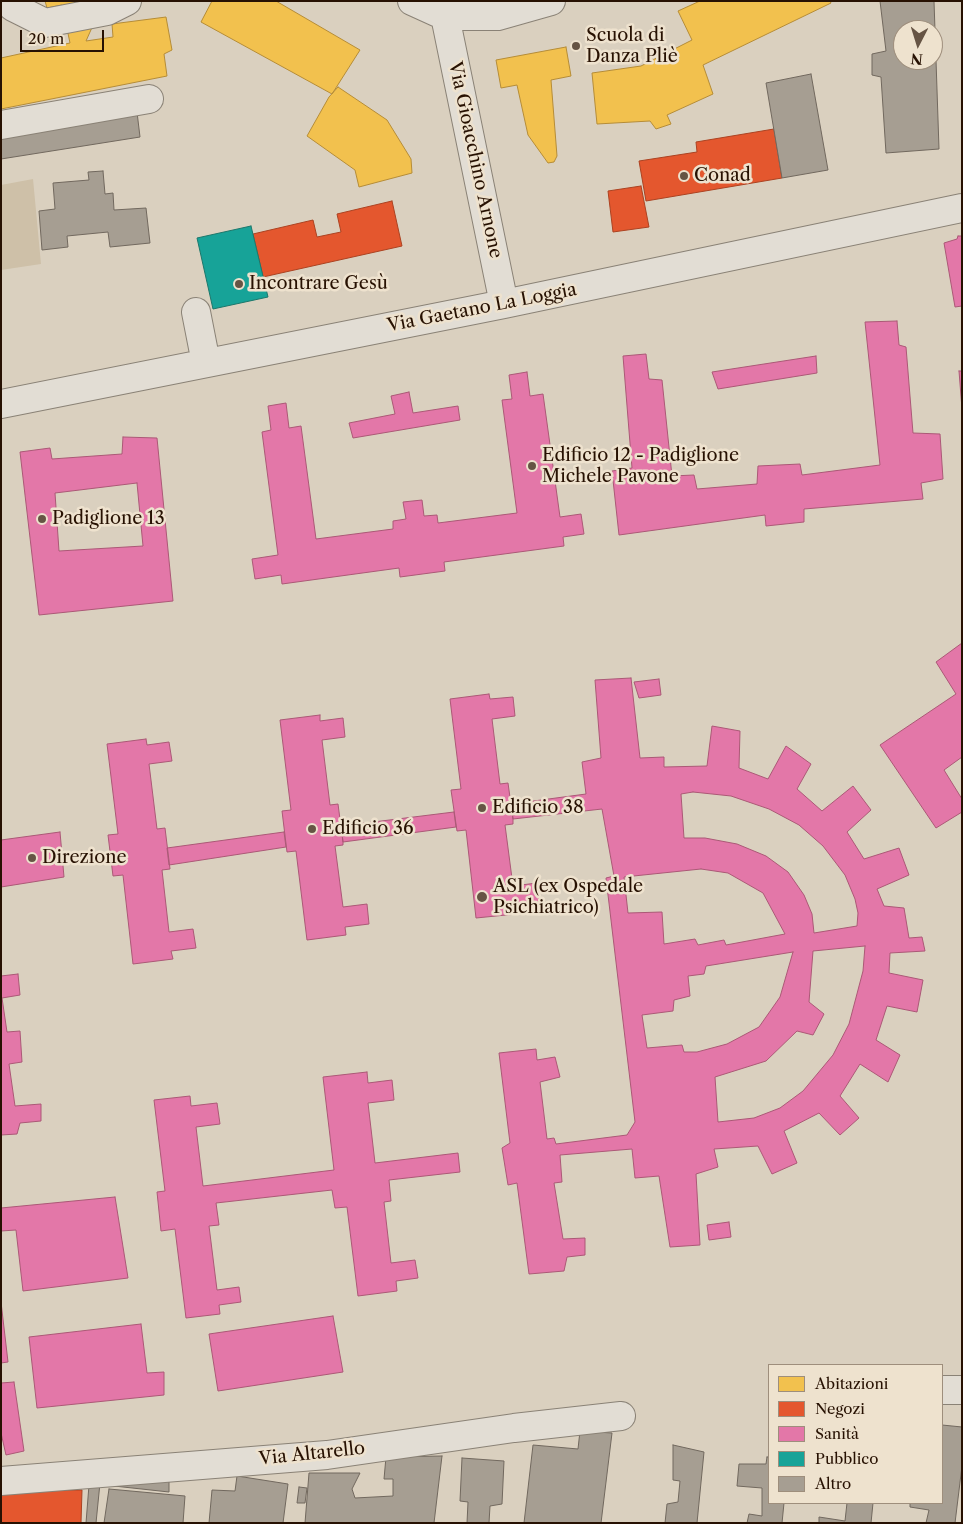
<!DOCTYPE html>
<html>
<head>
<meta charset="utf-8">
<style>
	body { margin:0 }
	#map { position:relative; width:963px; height:1524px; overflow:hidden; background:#dad0bf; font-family:"Libre Caslon Text",serif }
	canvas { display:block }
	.frame { position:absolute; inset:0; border:2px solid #271102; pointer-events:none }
	.legend { position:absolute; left:768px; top:1364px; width:175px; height:140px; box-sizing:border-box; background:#eee2ce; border:1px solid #9e8e7c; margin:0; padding:6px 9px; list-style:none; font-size:15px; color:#271102 }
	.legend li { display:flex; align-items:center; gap:10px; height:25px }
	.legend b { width:25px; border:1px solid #9e8e7c }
	.north { position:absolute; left:893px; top:20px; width:50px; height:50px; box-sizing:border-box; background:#eee2ce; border:1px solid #9e8e7c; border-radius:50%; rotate:185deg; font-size:14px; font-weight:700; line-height:20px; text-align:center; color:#271102 }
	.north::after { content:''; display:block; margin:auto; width:18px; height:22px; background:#665444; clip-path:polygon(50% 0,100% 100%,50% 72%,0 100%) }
	.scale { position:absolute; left:20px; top:30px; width:84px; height:22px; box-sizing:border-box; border:2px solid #271102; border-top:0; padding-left:6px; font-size:15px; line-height:18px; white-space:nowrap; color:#271102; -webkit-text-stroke:4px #eee2ce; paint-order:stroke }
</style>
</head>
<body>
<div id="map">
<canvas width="963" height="1524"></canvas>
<div class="frame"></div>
<ul class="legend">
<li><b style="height:14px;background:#f2c14e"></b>Abitazioni</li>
<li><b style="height:14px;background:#e4572e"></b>Negozi</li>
<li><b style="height:14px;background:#e377a8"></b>Sanità</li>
<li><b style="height:14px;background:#17a398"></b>Pubblico</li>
<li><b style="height:14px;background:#a69e92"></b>Altro</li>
</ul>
<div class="north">N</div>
<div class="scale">20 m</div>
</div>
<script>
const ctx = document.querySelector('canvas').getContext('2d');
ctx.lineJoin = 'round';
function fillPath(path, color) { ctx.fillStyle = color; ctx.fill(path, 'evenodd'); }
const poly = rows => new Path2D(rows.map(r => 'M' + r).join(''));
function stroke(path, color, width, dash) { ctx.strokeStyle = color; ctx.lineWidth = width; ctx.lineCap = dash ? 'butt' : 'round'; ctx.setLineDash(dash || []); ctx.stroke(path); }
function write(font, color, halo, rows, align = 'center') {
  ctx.font = font + ' "Libre Caslon Text",serif'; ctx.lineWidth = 5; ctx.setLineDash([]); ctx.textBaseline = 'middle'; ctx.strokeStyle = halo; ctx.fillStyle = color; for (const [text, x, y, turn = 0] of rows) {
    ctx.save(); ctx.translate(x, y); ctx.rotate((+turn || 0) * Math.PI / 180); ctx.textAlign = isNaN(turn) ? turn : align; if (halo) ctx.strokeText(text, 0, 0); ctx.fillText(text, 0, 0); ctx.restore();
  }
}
const green = poly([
	[33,179,41,264,1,270,1,185]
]);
const homes = poly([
	[45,1,95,1,98,14,86,41,113,37,112,24,166,17,172,50,164,54,167,76,1,109,1,58,70,43,62,5,47,8,45,1],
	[212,1,276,1,360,50,332,94,201,22,212,1],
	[700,1,830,1,831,3,703,65,713,94,667,115,671,124,656,129,650,121,597,124,592,73,641,66,692,40,678,11,700,1],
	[566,47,571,76,551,80,557,156,554,162,548,163,528,135,517,85,501,88,496,60,566,47],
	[338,87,387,120,411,159,412,173,359,187,355,170,307,136,329,97,338,87]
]);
const shops = poly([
	[774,129,782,178,646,201,639,161,697,152,696,142,774,129],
	[641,186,649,227,613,232,608,191,641,186],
	[392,201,402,246,263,277,253,234,313,220,317,237,341,232,337,214,392,201],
	[1,1490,82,1490,81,1523,1,1523,1,1490]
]);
const health = poly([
	[958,236,962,236,962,306,955,307,944,243,957,239,958,236],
	[897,321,899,345,906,347,913,433,940,434,943,479,921,483,923,499,804,509,804,522,766,526,765,515,619,535,612,471,632,468,623,356,646,354,649,379,662,380,672,476,694,475,697,489,757,484,758,466,800,464,802,475,880,465,865,322,897,321],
	[816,356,817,373,718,389,712,372,816,356],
	[959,371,962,371,962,409,959,371],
	[527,372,530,396,543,394,560,517,581,514,584,534,563,537,564,546,444,562,445,571,400,577,399,568,282,584,281,575,255,579,252,559,278,555,262,432,271,430,268,406,286,403,289,428,301,426,316,539,393,529,393,521,406,519,403,502,422,500,424,516,437,515,438,523,517,513,502,400,512,399,509,375,527,372],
	[409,392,413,413,458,406,460,420,353,438,349,423,395,414,391,396,409,392],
	[123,437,157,438,173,601,39,615,20,452,50,448,52,459,122,454,123,437],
	[137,483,143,546,59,551,55,493,137,483],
	[962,643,962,757,944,770,962,799,962,812,936,828,880,745,956,694,936,662,962,643],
	[631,678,640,758,664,757,664,767,707,766,712,726,740,731,739,768,768,779,786,746,811,764,797,789,822,811,853,786,871,810,847,832,864,859,899,848,909,875,877,889,884,906,904,908,909,938,922,937,925,951,890,953,889,973,923,980,917,1012,887,1006,876,1040,900,1055,888,1082,860,1064,840,1096,859,1118,840,1135,819,1113,784,1131,797,1163,772,1174,758,1146,714,1149,718,1167,696,1174,700,1245,670,1247,659,1176,635,1178,632,1149,560,1155,562,1182,554,1183,563,1239,585,1238,585,1255,567,1257,564,1271,529,1274,517,1183,508,1185,502,1148,510,1143,499,1053,536,1049,537,1060,555,1057,560,1077,540,1082,547,1139,554,1138,556,1144,627,1135,635,1122,606,878,614,876,602,809,513,819,511,804,586,794,582,762,601,758,595,680,631,678],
	[693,792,731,796,769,809,799,825,823,846,845,875,855,899,858,913,857,926,814,933,812,914,804,895,788,872,766,856,737,844,705,838,684,838,681,794,693,792],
	[701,869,728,873,763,893,785,934,726,945,724,940,698,945,695,939,664,944,662,912,628,913,624,877,701,869],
	[865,946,863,971,849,1024,833,1055,803,1091,780,1108,754,1118,718,1122,715,1077,766,1061,797,1031,813,1035,824,1014,809,1002,813,951,865,946],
	[793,952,780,997,759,1027,727,1044,697,1052,684,1052,682,1045,647,1048,642,1015,673,1011,674,1000,690,996,688,976,704,974,706,966,793,952],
	[659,679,661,695,639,698,634,682,659,679],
	[489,694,490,699,513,697,515,716,492,719,500,784,508,783,513,819,513,824,505,825,513,886,537,883,539,903,515,906,516,914,476,918,466,830,457,831,451,790,461,789,450,699,489,694],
	[320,715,320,721,343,718,345,737,322,740,330,805,338,804,343,842,343,845,335,846,343,907,367,904,369,924,345,927,346,935,307,940,296,851,287,852,282,811,291,810,280,720,320,715],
	[146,739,147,745,169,742,172,761,149,764,157,829,165,828,170,869,162,870,169,932,193,929,196,948,171,951,173,959,133,964,123,875,113,876,108,835,118,834,107,744,146,739],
	[454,812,456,827,343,842,341,826,454,812],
	[60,832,64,877,1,887,1,840,60,832],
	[284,832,286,847,169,865,167,848,284,832],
	[18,974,20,995,2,998,7,1032,20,1031,22,1062,9,1064,15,1106,41,1104,41,1121,20,1123,17,1134,1,1135,1,976,18,974],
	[367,1072,368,1083,392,1080,394,1100,368,1103,375,1163,458,1153,460,1172,389,1180,391,1201,384,1202,391,1263,415,1260,418,1278,396,1281,397,1291,358,1296,347,1207,335,1208,332,1190,216,1203,219,1225,209,1226,217,1290,239,1287,241,1302,219,1305,220,1314,186,1318,175,1229,161,1231,157,1192,165,1191,154,1100,190,1096,191,1106,217,1103,220,1124,196,1127,203,1186,334,1170,323,1077,367,1072],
	[115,1197,128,1278,23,1291,16,1230,1,1231,1,1208,115,1197],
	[729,1222,731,1237,709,1240,707,1225,729,1222],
	[1,1302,8,1362,1,1363,1,1302],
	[333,1316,343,1372,218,1391,209,1334,333,1316],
	[141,1324,147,1373,164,1372,164,1395,37,1408,29,1337,141,1324],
	[14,1382,24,1451,6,1455,1,1433,1,1383,14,1382]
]);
const public = poly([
	[251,226,268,297,213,309,197,238,251,226]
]);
const building = poly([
	[880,1,934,1,939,149,886,153,881,77,872,75,872,54,886,51,880,1],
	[903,30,933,30,933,60,903,60,903,30],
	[811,74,828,170,782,178,766,83,811,74],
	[137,112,140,137,1,159,1,135,137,112],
	[103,171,105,194,113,193,114,210,146,208,150,243,110,247,108,232,67,236,68,247,42,250,39,211,55,209,53,183,89,180,88,172,103,171],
	[942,1425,962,1427,962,1466,955,1523,926,1523,929,1510,910,1507,910,1503,942,1503,942,1425],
	[580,1431,612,1433,601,1523,524,1523,533,1445,578,1449,580,1431],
	[673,1445,704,1452,697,1523,665,1523,667,1504,678,1502,680,1481,673,1480,673,1445],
	[442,1456,434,1523,305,1523,309,1473,360,1473,352,1489,355,1498,393,1496,393,1479,384,1479,386,1457,442,1456],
	[767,1457,769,1457,769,1503,784,1503,782,1523,747,1523,749,1514,762,1516,762,1488,737,1486,739,1464,766,1464,767,1457],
	[462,1458,504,1461,502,1504,490,1506,489,1523,467,1523,468,1502,460,1501,462,1458],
	[237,1476,288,1484,283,1523,209,1523,212,1490,235,1491,237,1476],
	[169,1478,169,1492,114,1486,114,1482,169,1478],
	[100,1483,96,1523,86,1523,89,1485,100,1483],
	[299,1487,307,1488,305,1503,297,1503,299,1487],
	[109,1489,185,1496,183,1523,104,1523,109,1489],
	[847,1503,873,1503,871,1523,819,1523,819,1517,845,1521,847,1503]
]);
const minor = poly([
	[12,1,13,7,45,23,107,11,127,1],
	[412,1,445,16,498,16,551,1],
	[445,16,504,304],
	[1,125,149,99],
	[196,312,206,363],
	[1,404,504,304,962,208],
	[942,1390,962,1390],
	[1,1481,327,1455,514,1428,621,1416]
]);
const markers = [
	[576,46,5,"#665444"],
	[684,176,5,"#665444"],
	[239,284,5,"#665444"],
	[532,466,5,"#665444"],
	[42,519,5,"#665444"],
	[482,808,5,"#665444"],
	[312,829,5,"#665444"],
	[32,858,5,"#665444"],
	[482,897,6,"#665444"]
];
const poiNames = [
	["Scuola di",586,36],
	["Danza Pliè",586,57],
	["Conad",694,176],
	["Incontrare Gesù",249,284],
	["Edificio 12 - Padiglione",542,456],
	["Michele Pavone",542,477],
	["Padiglione 13",52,519],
	["Edificio 38",492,808],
	["Edificio 36",322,829],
	["Direzione",42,858],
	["ASL (ex Ospedale",493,887],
	["Psichiatrico)",493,908]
];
const streetNames = [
	["Via Gioacchino Arnone",475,160,78],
	["Via Gaetano La Loggia",482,308,-11],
	["Via Altarello",312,1454,-6]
];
fillPath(green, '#cec0a8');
fillPath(homes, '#f2c14e');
stroke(homes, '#b58c37', 1);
fillPath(shops, '#e4572e');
stroke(shops, '#ab4221', 1);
fillPath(health, '#e377a8');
stroke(health, '#ab5876', 1);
fillPath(public, '#17a398');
stroke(public, '#1c776b', 1);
fillPath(building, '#a69e92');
stroke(building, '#71685e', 1);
stroke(minor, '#8a8276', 30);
stroke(minor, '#e2ddd4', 28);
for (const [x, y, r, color] of markers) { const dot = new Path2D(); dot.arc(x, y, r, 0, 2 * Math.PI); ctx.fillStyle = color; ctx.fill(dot); stroke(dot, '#eee2ce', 2); }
write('18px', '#271102', '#eee2ce', poiNames, 'left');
write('18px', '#271102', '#eee2ce', streetNames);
</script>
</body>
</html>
